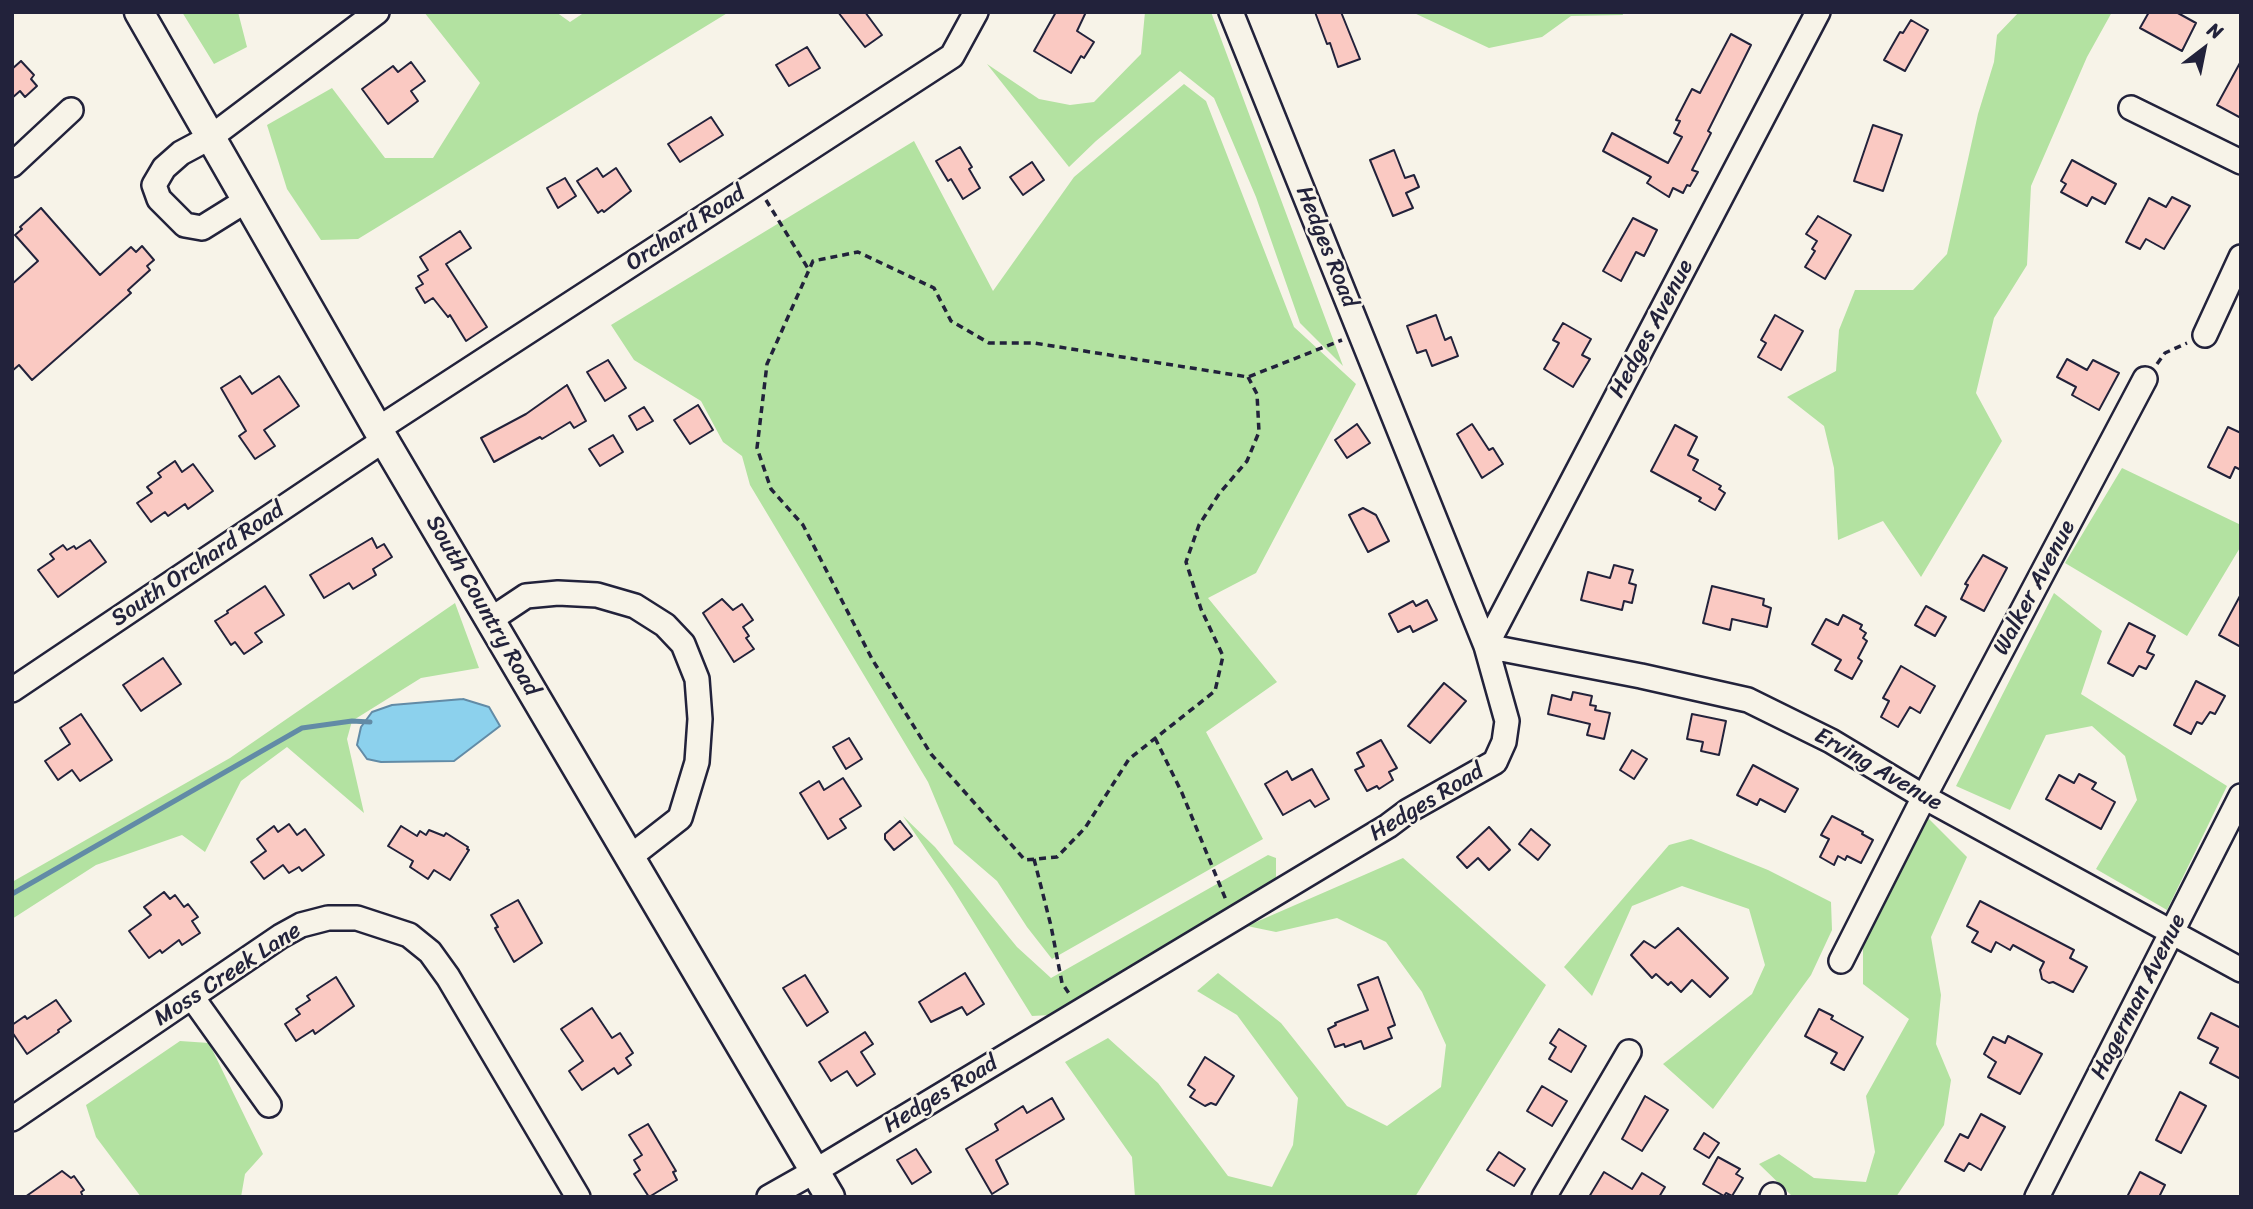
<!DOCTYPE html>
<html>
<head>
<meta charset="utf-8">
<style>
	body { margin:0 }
	#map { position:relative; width:2253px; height:1209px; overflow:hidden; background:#f7f3e8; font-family:Sriracha,sans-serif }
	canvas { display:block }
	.frame { position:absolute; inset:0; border:14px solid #22223b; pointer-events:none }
	.north { position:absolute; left:2169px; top:14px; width:70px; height:70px; -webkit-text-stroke:5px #f7f3e8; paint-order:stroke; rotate:32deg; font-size:19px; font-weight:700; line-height:28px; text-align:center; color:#22223b }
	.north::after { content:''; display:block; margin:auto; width:24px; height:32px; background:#22223b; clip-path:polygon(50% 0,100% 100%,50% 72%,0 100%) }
</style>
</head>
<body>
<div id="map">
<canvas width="2253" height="1209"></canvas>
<div class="frame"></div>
<div class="north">N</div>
</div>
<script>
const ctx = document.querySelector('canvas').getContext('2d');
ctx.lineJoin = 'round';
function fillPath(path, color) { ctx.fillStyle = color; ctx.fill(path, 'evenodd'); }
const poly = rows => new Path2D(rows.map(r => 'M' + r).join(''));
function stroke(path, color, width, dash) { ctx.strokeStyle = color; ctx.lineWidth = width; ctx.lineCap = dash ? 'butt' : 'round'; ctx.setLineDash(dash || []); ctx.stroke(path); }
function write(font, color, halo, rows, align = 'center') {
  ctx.font = font + ' Sriracha,sans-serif'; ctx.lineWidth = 5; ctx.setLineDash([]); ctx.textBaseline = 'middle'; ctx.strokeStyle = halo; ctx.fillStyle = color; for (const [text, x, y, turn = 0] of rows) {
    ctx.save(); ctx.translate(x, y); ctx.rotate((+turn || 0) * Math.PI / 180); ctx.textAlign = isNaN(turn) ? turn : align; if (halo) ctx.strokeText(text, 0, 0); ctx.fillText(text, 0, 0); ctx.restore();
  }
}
const green = poly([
	[182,12,238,12,247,47,214,64],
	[424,12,556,12,570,22,585,12,729,12,358,239,321,240,287,189,267,125,332,88,385,158,433,158,480,83],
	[1145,12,1211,12,1343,366,1300,323,1256,197,1214,98,1180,71,1096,141,1069,167,987,64,1039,99,1070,105,1094,102,1141,54],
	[1412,12,1622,12,1623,15,1571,16,1542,37,1489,48],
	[2019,12,2112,12,2087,57,2031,186,2027,265,1994,318,1976,393,2002,441,1921,577,1883,521,1838,540,1834,468,1824,426,1787,397,1836,371,1839,330,1855,290,1913,290,1947,254,1978,114,1994,62,1997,35],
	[1184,84,1206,101,1294,327,1356,384,1256,573,1208,598,1277,682,1206,732,1263,839,1052,959,1027,927,997,881,954,844,928,782,750,485,742,456,723,442,701,401,634,360,611,325,914,141,993,291,1074,177],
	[2122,468,2241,525,2241,546,2187,636,2065,563],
	[2054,593,2102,631,2081,694,2227,786,2167,910,2096,869,2137,800,2125,756,2092,726,2046,735,2010,810,1956,786],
	[455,603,479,668,421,678,352,721,347,739,364,813,287,747,241,781,205,852,182,835,96,865,12,919,12,882,230,758],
	[903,816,935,847,1017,947,1051,978,1268,855,1276,858,1276,878,1250,899,1050,1015,1032,1016,953,889],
	[1927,817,1967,857,1931,937,1941,995,1936,1044,1951,1080,1944,1125,1896,1197,1793,1197,1759,1164,1779,1154,1814,1178,1866,1182,1875,1152,1866,1096,1909,1019,1863,984,1863,935],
	[1691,839,1768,870,1831,902,1832,930,1811,975,1713,1109,1663,1064,1752,994,1765,965,1749,909,1682,886,1632,906,1592,996,1564,967,1669,845],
	[1403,858,1546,985,1415,1197,1135,1197,1132,1157,1065,1062,1108,1038,1158,1083,1228,1176,1272,1187,1293,1145,1298,1098,1237,1015,1197,991,1218,973,1281,1023,1347,1106,1387,1126,1441,1087,1446,1045,1422,992,1386,942,1337,918,1276,932,1247,926],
	[180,1041,209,1043,263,1154,245,1174,241,1197,141,1197,96,1137,86,1105]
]);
const water = poly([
	[463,699,489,707,500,726,454,761,381,762,367,759,357,745,361,727,372,712,392,705,463,699]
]);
const stream = poly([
	[12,894,302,728,352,721,370,722]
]);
const building = poly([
	[838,12,865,12,882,35,865,47,838,12],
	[1056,12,1086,12,1077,31,1094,42,1084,58,1081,56,1071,73,1034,51,1056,12],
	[1315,12,1341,12,1360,59,1338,67,1330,43,1327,44,1315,12],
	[2149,12,2176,12,2196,23,2182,51,2140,28,2149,12],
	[1911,20,1928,30,1905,71,1884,60,1900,32,1903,33,1911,20],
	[1731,34,1751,45,1708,131,1711,133,1692,170,1698,172,1690,186,1687,185,1683,193,1673,188,1669,197,1647,183,1651,177,1603,151,1612,133,1668,163,1682,137,1674,133,1680,121,1676,120,1692,89,1700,93,1731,34],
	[807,47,820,68,789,86,776,65,807,47],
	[21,61,34,75,31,79,37,86,25,97,20,91,12,98,12,69,21,61],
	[2241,61,2241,118,2217,105,2241,61],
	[411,62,425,81,411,91,418,101,388,124,362,89,393,66,398,72,411,62],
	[711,117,723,135,680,162,668,144,711,117],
	[1873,125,1902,135,1883,191,1854,181,1873,125],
	[960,147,972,167,969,169,980,188,963,199,951,179,948,181,936,161,960,147],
	[1394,150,1405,178,1414,175,1419,187,1406,193,1413,208,1393,216,1370,160,1394,150],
	[2072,160,2116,184,2105,204,2092,197,2087,206,2061,192,2066,184,2061,181,2072,160],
	[1032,162,1044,180,1023,195,1010,177,1032,162],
	[597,168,603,177,616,168,631,191,604,212,602,210,598,213,577,181,597,168],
	[565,178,576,196,558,208,547,188,565,178],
	[2172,197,2190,206,2164,249,2146,239,2140,249,2126,242,2149,198,2166,207,2172,197],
	[41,208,100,275,131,247,136,252,142,246,154,260,147,266,150,270,128,290,131,293,32,380,19,365,12,371,12,284,38,261,15,235,22,229,20,227,41,208],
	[1818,216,1851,235,1825,279,1805,267,1815,251,1812,249,1817,241,1806,234,1818,216],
	[1633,218,1657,230,1644,256,1636,252,1621,281,1603,271,1633,218],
	[460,231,471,248,446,264,487,327,466,341,450,315,448,317,433,298,425,303,416,288,423,284,418,276,428,270,420,257,460,231],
	[1436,315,1445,340,1451,337,1458,356,1432,366,1426,350,1417,353,1407,326,1436,315],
	[1775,315,1803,331,1781,370,1758,357,1766,343,1761,340,1775,315],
	[1563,323,1591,339,1582,355,1590,359,1573,387,1544,369,1559,343,1553,340,1563,323],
	[2067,359,2087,370,2093,360,2119,373,2099,410,2072,395,2076,387,2057,377,2067,359],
	[608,360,626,388,605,401,587,372,608,360],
	[240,376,252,394,279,376,299,406,264,430,275,446,255,459,239,436,246,431,221,388,240,376],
	[567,385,586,421,574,428,570,422,542,439,540,437,494,462,481,438,526,414,567,385],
	[698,405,713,430,690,444,674,420,698,405],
	[644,407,653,421,637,430,629,416,644,407],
	[1357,424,1370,443,1347,458,1335,440,1357,424],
	[1472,424,1489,450,1493,448,1503,464,1482,478,1457,434,1472,424],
	[1675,425,1697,437,1688,455,1698,460,1693,470,1721,486,1719,489,1725,493,1715,510,1699,501,1701,498,1651,471,1675,425],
	[2228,427,2241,433,2241,470,2235,467,2230,478,2208,467,2228,427],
	[613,435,623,452,600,466,589,449,613,435],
	[175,461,182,472,193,464,213,491,188,509,185,504,168,516,165,512,151,522,137,503,152,493,147,487,161,477,158,473,175,461],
	[1363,508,1376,515,1389,541,1368,552,1349,515,1363,508],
	[372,538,377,548,384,544,392,557,373,569,376,575,353,589,349,583,324,598,310,575,372,538],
	[90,540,106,562,58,597,38,570,54,559,50,554,63,545,67,550,74,546,76,549,90,540],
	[1983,555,2007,568,1984,611,1961,599,1968,585,1965,584,1983,555],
	[1614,565,1633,570,1629,583,1636,585,1632,603,1624,601,1622,610,1581,600,1588,572,1610,578,1614,565],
	[265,586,284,615,255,633,262,642,244,654,235,642,231,645,215,621,228,613,227,611,265,586],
	[1712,586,1764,599,1763,605,1771,608,1767,627,1732,619,1730,630,1703,623,1712,586],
	[2241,594,2241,647,2219,635,2241,594],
	[722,599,733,610,742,604,753,620,743,627,749,636,746,638,754,649,734,662,703,613,722,599],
	[1427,600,1437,620,1413,632,1410,626,1398,632,1389,614,1413,601,1416,606,1427,600],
	[1926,606,1946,617,1935,636,1915,625,1926,606],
	[1843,615,1862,625,1860,629,1866,633,1863,638,1867,641,1858,658,1862,661,1852,679,1835,670,1841,660,1812,644,1826,619,1838,625,1843,615],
	[2129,623,2155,636,2147,652,2154,655,2146,669,2139,666,2133,676,2108,663,2129,623],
	[163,658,181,684,141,711,123,685,163,658],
	[1901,666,1935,686,1920,713,1910,707,1898,727,1881,717,1889,701,1883,698,1901,666],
	[2196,681,2225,696,2215,714,2210,712,2202,724,2197,722,2191,734,2174,725,2196,681],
	[1444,683,1466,701,1430,743,1408,726,1444,683],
	[1573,692,1592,696,1590,705,1596,706,1595,710,1610,713,1604,739,1587,735,1590,724,1548,714,1552,695,1571,700,1573,692],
	[81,714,112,760,80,781,72,770,58,780,45,761,70,744,60,728,81,714],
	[1692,714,1726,721,1719,755,1701,751,1703,742,1687,739,1692,714],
	[849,738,862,759,846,769,833,747,849,738],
	[1381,740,1397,768,1389,772,1393,780,1379,789,1377,786,1367,791,1355,770,1364,766,1357,753,1381,740],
	[1632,750,1647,759,1634,779,1620,770,1632,750],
	[1753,765,1798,789,1785,812,1760,799,1757,805,1737,795,1753,765],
	[1312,769,1329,799,1315,807,1310,800,1283,815,1265,784,1287,771,1292,780,1312,769],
	[2079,774,2096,783,2092,789,2115,802,2101,829,2046,799,2059,775,2074,783,2079,774],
	[843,778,861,806,840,819,846,828,828,839,800,793,819,781,824,790,843,778],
	[1832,816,1863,832,1862,834,1873,840,1861,863,1847,856,1845,860,1838,856,1834,865,1820,857,1829,839,1821,835,1832,816],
	[900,821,912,836,894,850,885,839,885,834,900,821],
	[289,824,297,835,305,829,324,855,302,871,299,867,289,873,283,865,264,879,251,862,266,851,257,839,274,826,278,832,289,824],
	[401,826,417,836,420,831,426,835,429,830,444,836,446,833,468,847,467,849,469,850,450,880,434,870,428,879,410,867,413,861,388,846,401,826],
	[1489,827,1510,850,1489,870,1478,858,1467,868,1457,857,1489,827],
	[1531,829,1550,845,1538,860,1519,844,1531,829],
	[164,892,170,899,175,895,184,907,188,904,198,917,192,921,200,933,182,945,179,940,162,953,160,950,149,958,129,931,151,915,144,907,164,892],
	[518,900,542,943,514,962,495,928,498,927,491,915,518,900],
	[1980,901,2074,950,2070,958,2087,967,2073,992,2053,982,2049,983,2042,979,2040,970,2044,962,2013,945,2010,950,1996,942,1991,952,1972,942,1978,932,1967,926,1980,901],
	[1678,928,1728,978,1710,997,1692,980,1681,992,1671,982,1668,985,1656,974,1652,978,1631,955,1644,941,1655,948,1678,928],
	[965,973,984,1004,967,1015,962,1007,931,1022,919,1002,965,973],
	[805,975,828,1012,807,1026,783,988,805,975],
	[336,977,354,1006,315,1034,313,1030,296,1041,285,1024,300,1014,296,1009,310,1000,307,996,336,977],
	[1378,977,1395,1025,1388,1028,1392,1038,1364,1049,1361,1041,1345,1047,1344,1044,1335,1047,1328,1029,1336,1025,1335,1023,1368,1010,1358,985,1378,977],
	[56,1000,71,1021,58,1030,59,1032,27,1054,12,1032,12,1025,25,1016,27,1019,56,1000],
	[592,1008,612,1038,620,1033,633,1053,626,1058,631,1065,618,1074,614,1068,582,1090,569,1071,583,1061,561,1029,592,1008],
	[1819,1009,1833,1016,1831,1019,1863,1037,1844,1070,1831,1063,1837,1053,1805,1036,1819,1009],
	[2211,1013,2241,1028,2241,1079,2210,1063,2218,1048,2198,1038,2211,1013],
	[1559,1029,1586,1046,1571,1072,1549,1059,1556,1047,1550,1043,1559,1029],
	[865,1032,873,1044,861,1052,875,1074,857,1086,847,1071,831,1081,819,1062,865,1032],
	[2008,1036,2042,1054,2020,1094,1988,1077,1996,1062,1984,1054,1993,1037,2005,1043,2008,1036],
	[1205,1057,1234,1076,1216,1105,1211,1103,1205,1106,1190,1097,1195,1090,1188,1085,1205,1057],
	[1542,1086,1567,1101,1552,1126,1527,1111,1542,1086],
	[2180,1092,2206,1106,2181,1153,2156,1140,2180,1092],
	[1645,1096,1668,1110,1642,1151,1622,1139,1645,1096],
	[1052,1098,1064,1119,996,1160,1008,1184,992,1194,966,1149,998,1130,995,1124,1023,1106,1027,1113,1052,1098],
	[1981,1114,2005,1127,1981,1170,1969,1163,1964,1171,1945,1161,1960,1134,1968,1138,1981,1114],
	[648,1124,676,1171,673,1172,677,1180,649,1197,634,1174,640,1170,634,1160,642,1155,629,1135,648,1124],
	[1704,1133,1719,1143,1709,1158,1694,1149,1704,1133],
	[916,1149,931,1172,912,1184,897,1160,916,1149],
	[1499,1152,1525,1169,1514,1186,1487,1170,1499,1152],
	[1718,1157,1740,1169,1736,1174,1743,1178,1732,1196,1726,1193,1724,1196,1703,1184,1718,1157],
	[62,1171,71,1178,74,1176,84,1190,81,1192,83,1197,25,1197,62,1171],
	[1604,1172,1632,1189,1642,1173,1665,1187,1659,1197,1589,1197,1604,1172],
	[2140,1172,2165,1185,2159,1197,2127,1197,2140,1172]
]);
const path = poly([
	[766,200,809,270],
	[2157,364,2165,353,2187,343],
	[1248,377,1257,394,1259,432,1247,461,1219,494,1199,525,1186,562,1201,609,1223,656,1215,691,1129,759,1085,828,1057,857,1025,860,931,754,872,659,803,525,771,489,757,448,767,364,813,261,858,252,934,288,951,321,989,343,1034,343,1248,377,1342,340],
	[1155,738,1182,793,1226,900],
	[1034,859,1051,926,1062,983,1070,995]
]);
const minor = poly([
	[2131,108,2241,162],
	[12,165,71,110],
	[247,200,202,228,185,225,159,199,154,185,164,168,181,153,211,137,377,12],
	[2205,335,2241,257],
	[378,429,952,56,976,12],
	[490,620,526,596,558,593,597,595,635,606,665,625,683,644,697,679,700,719,697,762,680,818,630,857],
	[1486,646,1641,676,1748,700,1831,741,1924,797,2241,970],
	[1486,646,1818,12],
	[12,690,384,440],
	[1841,961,1924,797,2145,379],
	[192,997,269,1105],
	[12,1119,281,936,301,925,328,918,357,918,409,935,430,952,448,977,578,1197],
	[769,1197,815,1171,1388,826,1408,811,1495,762,1504,742,1507,721,1486,646,1231,12],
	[1544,1197,1629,1052],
	[1772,1197,1773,1195],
	[2037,1197,2241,796]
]);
const major = poly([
	[139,12,384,440,830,1197]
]);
const streetNames = [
	["Orchard Road",686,229,-33],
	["Hedges Road",1326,247,68],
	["Hedges Avenue",1652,329,-62],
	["South Orchard Road",198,565,-34],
	["Walker Avenue",2035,588,-62],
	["South Country Road",482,606,60],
	["Erving Avenue",1878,770,30],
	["Hedges Road",1427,803,-31],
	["Moss Creek Lane",228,975,-33],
	["Hagerman Avenue",2139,997,-63],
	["Hedges Road",941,1095,-31]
];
fillPath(green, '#b3e2a1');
fillPath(water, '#8cd1ed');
stroke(water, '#628ba6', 2);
stroke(stream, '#628ba6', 5);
fillPath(building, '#fac9c2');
stroke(building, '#22223b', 2);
stroke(minor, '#22223b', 28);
stroke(major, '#22223b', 33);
stroke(path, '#22223b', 3.5, [7, 5]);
stroke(minor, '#f7f3e8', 23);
stroke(major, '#f7f3e8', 28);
write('23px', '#22223b', '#f7f3e8', streetNames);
</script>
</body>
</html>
